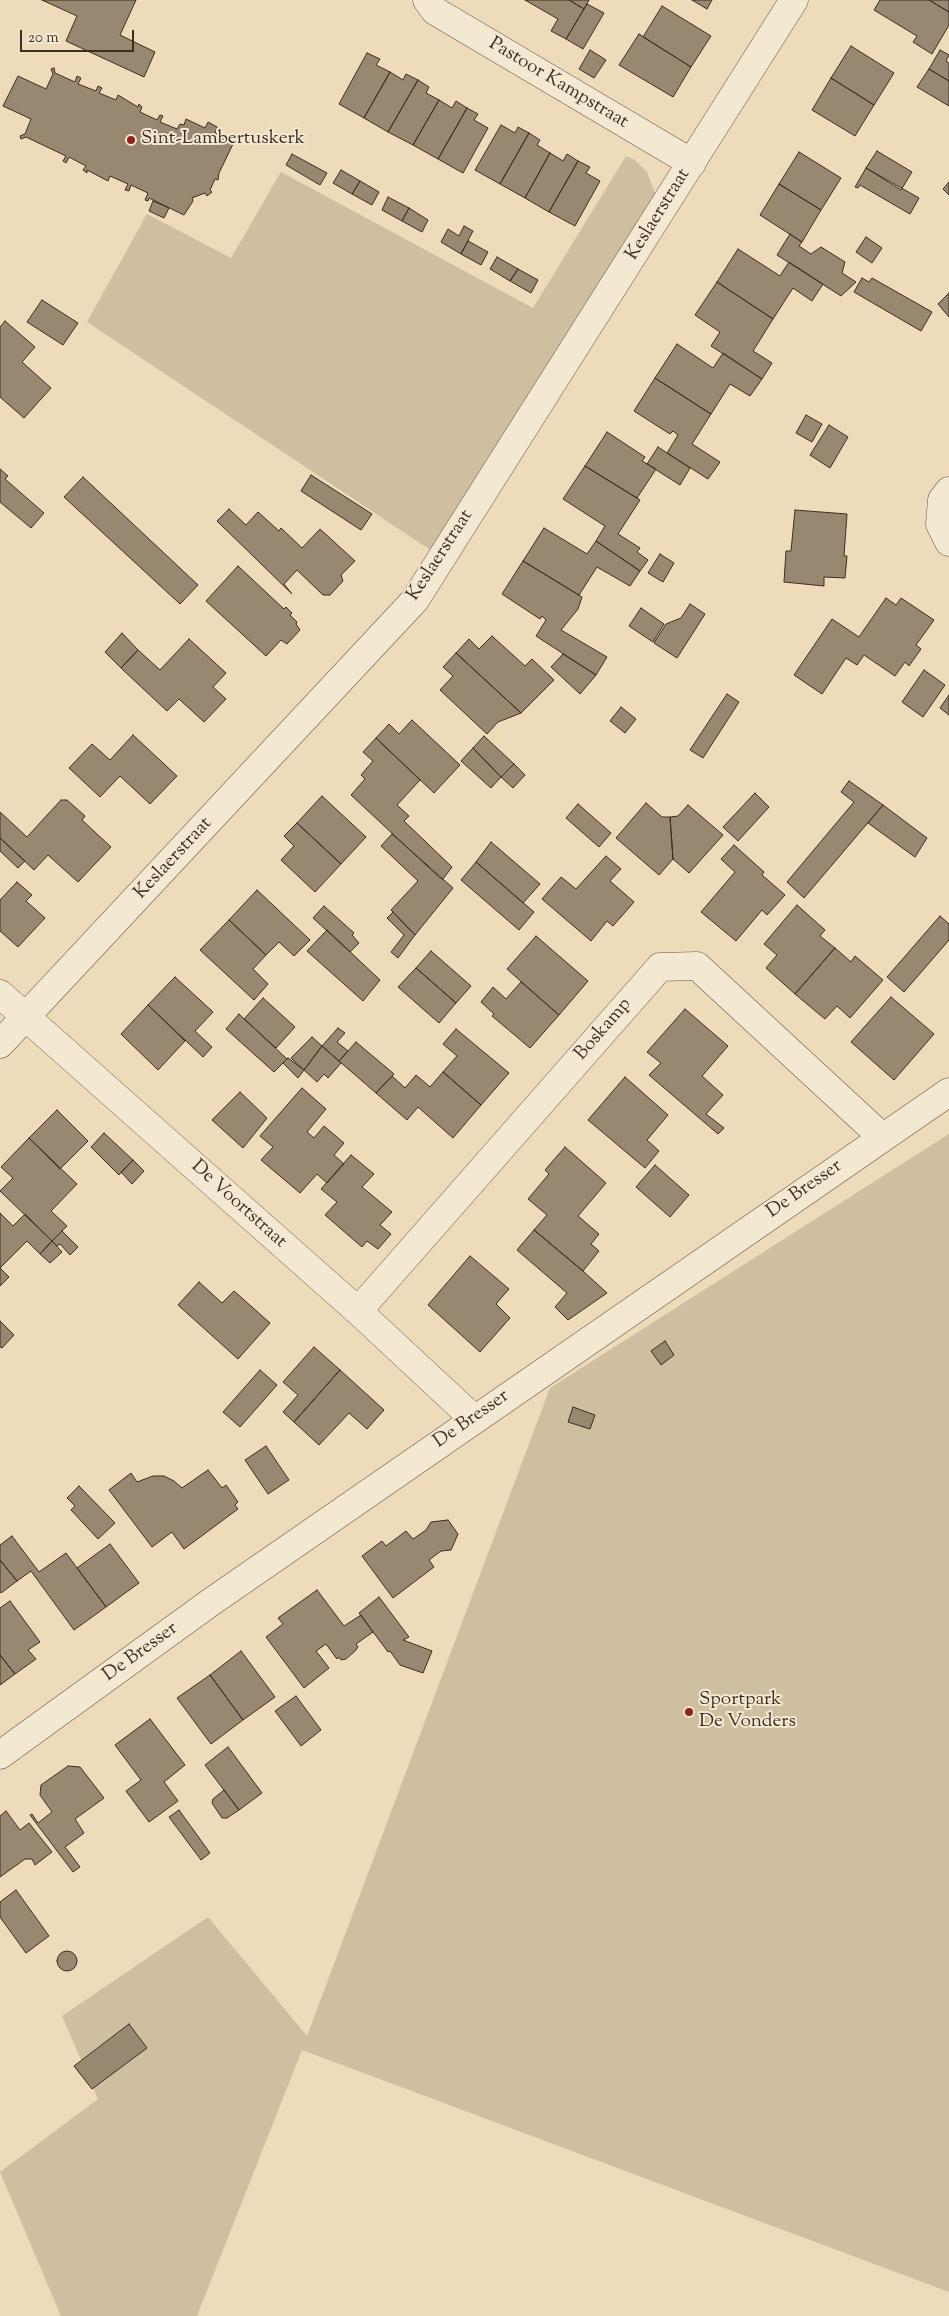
<!DOCTYPE html>
<html>
<head>
<meta charset="utf-8">
<style>
	body { margin:0 }
	#map { position:relative; width:949px; height:2316px; overflow:hidden; background:#eddbba; font-family:"Sorts Mill Goudy",serif }
	canvas { display:block }
	.scale { position:absolute; left:20px; top:30px; width:114px; height:22px; box-sizing:border-box; border:2px solid #3c2e21; border-top:0; padding-left:6px; font-size:15px; line-height:18px; white-space:nowrap; color:#3c2e21; -webkit-text-stroke:4px #f3e8d2; paint-order:stroke }
</style>
</head>
<body>
<div id="map">
<canvas width="949" height="2316"></canvas>
<div class="scale">20 m</div>
</div>
<script>
const ctx = document.querySelector('canvas').getContext('2d');
ctx.lineJoin = 'round';
function fillPath(path, color) { ctx.fillStyle = color; ctx.fill(path, 'evenodd'); }
const poly = rows => new Path2D(rows.map(r => 'M' + r).join(''));
function stroke(path, color, width, dash) { ctx.strokeStyle = color; ctx.lineWidth = width; ctx.lineCap = dash ? 'butt' : 'round'; ctx.setLineDash(dash || []); ctx.stroke(path); }
function write(font, color, halo, rows, align = 'center') {
  ctx.font = font + ' "Sorts Mill Goudy",serif'; ctx.lineWidth = 4; ctx.setLineDash([]); ctx.textBaseline = 'middle'; ctx.strokeStyle = halo; ctx.fillStyle = color; for (const [text, x, y, turn = 0] of rows) {
    ctx.save(); ctx.translate(x, y); ctx.rotate((+turn || 0) * Math.PI / 180); ctx.textAlign = isNaN(turn) ? turn : align; if (halo) ctx.strokeText(text, 0, 0); ctx.fillText(text, 0, 0); ctx.restore();
  }
}
const green = poly([
	[626,156,635,160,647,172,655,193,487,472,432,551,87,322,147,214,231,258,281,172,533,308],
	[949,1134,949,2292,302,2050,197,2316,61,2316,0,2172,98,2099,62,2016,208,1917,307,2036,550,1388]
]);
const building = poly([
	[42,0,136,0,120,35,155,52,144,77,66,41,77,16,42,0],
	[525,0,569,0,584,9,566,39,551,31,558,19,525,0],
	[569,0,589,0,584,9,569,0],
	[692,0,712,0,707,9,692,0],
	[880,0,929,0,949,12,949,25,932,54,913,42,917,36,874,10,880,0],
	[929,0,949,0,949,12,929,0],
	[587,4,604,13,583,49,566,39,587,4],
	[662,6,711,36,691,67,643,37,662,6],
	[639,34,691,67,673,97,619,65,639,34],
	[851,46,894,73,874,105,831,78,851,46],
	[590,50,606,60,594,78,579,69,590,50],
	[940,50,949,55,946,61,949,63,949,81,929,69,940,50],
	[367,53,380,59,376,65,390,72,364,118,339,104,367,53],
	[54,68,55,73,75,82,77,76,81,78,78,84,96,91,98,86,102,88,99,93,116,100,118,95,138,107,139,104,142,107,140,112,157,120,160,115,163,116,160,122,177,129,180,124,184,125,186,119,205,128,208,122,217,127,215,133,234,142,219,173,218,180,215,179,210,190,212,192,207,196,205,193,192,198,193,201,184,215,149,198,148,201,145,200,148,193,131,185,129,191,125,190,128,184,110,176,108,181,87,170,87,173,83,170,86,166,69,157,66,163,63,161,66,156,26,137,21,139,20,136,25,134,31,119,3,106,18,76,46,89,53,74,51,69,54,68],
	[929,69,949,81,949,106,917,87,929,69],
	[390,72,403,80,406,74,418,80,388,132,364,118,390,72],
	[831,78,874,105,855,136,812,110,831,78],
	[418,80,429,87,426,93,439,100,413,145,388,132,418,80],
	[439,100,452,108,456,101,467,108,438,159,413,145,439,100],
	[467,108,478,114,474,120,488,128,463,173,438,159,467,108],
	[501,125,515,133,518,127,529,133,500,184,475,170,501,125],
	[529,133,540,140,537,145,550,153,525,198,500,184,529,133],
	[877,151,912,172,901,190,866,168,877,151],
	[799,152,841,178,821,210,779,184,799,152],
	[550,153,563,161,567,154,578,161,549,212,525,198,550,153],
	[292,154,327,173,320,185,286,165,292,154],
	[578,161,590,167,586,173,600,181,575,226,549,212,578,161],
	[866,168,919,198,910,214,860,185,858,188,855,187,866,168],
	[341,170,360,181,352,194,333,183,341,170],
	[360,181,379,192,372,205,352,194,360,181],
	[949,182,949,195,943,189,949,182],
	[779,184,821,210,802,242,760,215,779,184],
	[388,197,409,208,402,221,382,210,388,197],
	[153,201,169,208,164,218,149,211,153,201],
	[409,208,428,220,422,232,402,221,409,208],
	[464,226,473,231,461,254,441,242,448,229,459,236,464,226],
	[790,234,802,242,799,246,811,254,821,247,845,262,842,273,856,282,841,296,777,255,790,234],
	[866,237,882,248,872,263,856,252,866,237],
	[468,241,488,252,481,265,461,254,468,241],
	[738,249,780,276,789,262,823,284,812,301,793,288,773,319,717,282,738,249],
	[497,257,518,269,510,281,490,269,497,257],
	[518,269,538,280,531,293,510,281,518,269],
	[862,278,869,282,872,278,932,312,921,331,854,292,862,278],
	[717,282,773,319,753,351,772,363,762,379,711,346,720,332,695,315,717,282],
	[949,293,949,317,938,304,949,293],
	[42,300,78,323,63,345,27,322,42,300],
	[5,321,35,347,22,362,51,388,24,418,0,397,0,327,5,321],
	[677,344,713,368,723,353,762,379,750,396,730,384,711,414,655,378,677,344],
	[655,378,711,414,692,444,720,462,708,479,667,453,678,435,673,431,670,434,634,411,655,378],
	[806,415,822,424,812,442,796,433,806,415],
	[829,425,848,437,830,468,810,455,829,425],
	[607,432,645,457,642,461,656,469,637,498,585,466,607,432],
	[658,447,690,468,680,485,647,464,658,447],
	[585,466,640,500,618,534,640,548,637,552,648,560,640,571,596,541,605,526,563,499,585,466],
	[0,469,8,476,5,479,44,513,31,528,0,502,0,469],
	[311,475,372,514,361,530,301,491,311,475],
	[83,477,198,585,180,604,64,497,83,477],
	[229,509,246,525,258,512,279,531,281,528,302,548,320,529,355,561,341,575,343,581,330,595,323,595,297,570,284,584,292,594,217,521,229,509],
	[795,510,847,514,844,556,847,556,845,578,824,577,824,586,784,582,786,551,791,551,795,510],
	[544,528,587,554,596,541,640,571,630,586,597,567,579,595,523,561,544,528],
	[660,554,674,563,663,582,648,573,660,554],
	[523,561,582,597,578,609,561,630,607,657,596,675,536,636,546,620,542,616,540,619,502,594,523,561],
	[238,566,284,609,286,607,292,613,290,615,297,622,296,624,300,630,287,644,281,640,266,656,206,601,238,566],
	[886,598,896,605,901,598,934,620,916,645,921,649,909,666,905,662,895,676,864,655,857,665,846,658,822,694,794,675,832,619,859,637,886,598],
	[690,604,705,614,677,658,654,643,666,624,681,618,690,604],
	[641,608,664,624,653,642,629,626,641,608],
	[122,633,138,650,121,668,105,652,122,633],
	[492,636,525,666,532,659,554,680,521,713,456,653,469,639,479,649,492,636],
	[189,639,226,673,213,687,226,699,204,722,179,699,167,711,121,668,138,650,160,670,189,639],
	[456,653,521,713,498,722,487,734,440,690,453,676,443,667,456,653],
	[563,654,596,675,580,694,551,667,563,654],
	[924,670,945,685,923,717,902,702,924,670],
	[727,694,739,702,703,758,690,750,727,694],
	[949,695,949,715,940,708,949,695],
	[621,707,636,719,625,733,610,721,621,707],
	[412,720,460,765,434,793,376,738,389,724,399,734,412,720],
	[133,735,177,776,150,804,120,776,100,797,69,768,92,744,110,760,133,735],
	[484,736,514,764,501,777,473,748,484,736],
	[376,738,420,780,397,805,409,816,404,821,452,867,443,879,440,878,351,795,365,779,361,775,373,761,363,752,376,738],
	[473,748,501,777,491,788,461,761,473,748],
	[514,764,525,775,513,788,501,777,514,764],
	[849,781,883,805,804,898,787,882,854,802,841,792,849,781],
	[755,793,769,807,738,841,723,827,755,793],
	[322,796,366,837,341,864,297,823,322,796],
	[61,800,67,800,85,816,82,820,111,847,78,882,48,855,34,870,0,838,0,812,27,837,61,800],
	[646,803,662,817,670,817,673,859,659,875,616,838,646,803],
	[578,804,611,833,599,847,566,818,578,804],
	[688,805,723,835,689,873,673,859,670,817,678,816,688,805],
	[883,805,927,838,915,857,868,823,883,805],
	[297,823,341,864,315,892,281,860,294,846,284,836,297,823],
	[392,834,453,888,415,935,391,910,418,881,381,846,392,834],
	[0,838,25,861,18,868,0,851,0,838],
	[491,842,540,884,523,903,476,862,491,842],
	[734,845,764,872,762,875,785,895,767,915,762,910,736,941,701,912,735,872,721,859,734,845],
	[606,856,621,869,610,881,634,902,613,926,607,921,591,941,542,899,561,877,576,889,606,856],
	[476,862,534,912,519,930,461,880,476,862],
	[17,882,32,895,26,901,45,918,18,947,0,931,0,900,17,882],
	[257,890,310,940,294,956,279,942,266,955,229,920,257,890],
	[797,905,825,930,820,936,835,948,795,994,766,968,777,955,764,944,797,905],
	[324,906,354,933,352,935,359,943,350,952,313,918,324,906],
	[393,912,415,935,398,958,391,952,404,935,387,918,393,912],
	[940,916,949,924,949,940,904,992,887,977,940,916],
	[229,920,266,955,253,969,268,984,254,1000,200,950,229,920],
	[327,930,380,980,363,1001,307,951,327,930],
	[536,936,588,981,559,1015,507,969,536,936],
	[835,948,851,962,855,956,883,980,850,1018,837,1006,825,1019,795,994,835,948],
	[431,951,471,986,456,1003,416,968,431,951],
	[416,968,456,1003,439,1023,398,987,416,968],
	[175,977,213,1012,195,1031,212,1047,203,1057,148,1005,175,977],
	[521,982,559,1015,530,1048,492,1016,494,1014,481,1002,493,987,506,999,521,982],
	[891,997,934,1034,894,1080,851,1042,891,997],
	[263,998,295,1027,276,1048,244,1019,263,998],
	[148,1005,185,1041,158,1070,121,1034,148,1005],
	[685,1009,728,1046,702,1076,723,1095,706,1114,724,1128,718,1134,649,1075,661,1063,647,1052,685,1009],
	[239,1014,287,1059,274,1072,226,1029,239,1014],
	[338,1028,345,1033,337,1042,348,1051,339,1061,322,1046,338,1028],
	[456,1029,509,1073,481,1105,443,1072,457,1056,443,1044,456,1029],
	[312,1037,322,1046,304,1070,291,1058,312,1037],
	[356,1042,394,1074,376,1093,339,1061,356,1042],
	[322,1046,341,1063,328,1078,324,1074,317,1082,304,1070,322,1046],
	[288,1058,304,1070,298,1078,283,1063,288,1058],
	[443,1072,481,1105,453,1138,418,1107,407,1120,376,1093,392,1076,405,1088,416,1075,430,1087,443,1072],
	[625,1077,668,1115,647,1140,659,1151,645,1168,588,1120,625,1077],
	[302,1088,326,1109,307,1132,314,1138,324,1126,344,1143,334,1155,344,1164,327,1183,317,1174,300,1193,261,1160,273,1147,260,1136,302,1088],
	[240,1092,267,1118,243,1148,212,1120,240,1092],
	[57,1110,88,1141,60,1169,29,1138,57,1110],
	[104,1133,133,1160,119,1175,91,1147,104,1133],
	[29,1138,77,1184,51,1211,67,1226,52,1241,0,1191,13,1178,1,1167,29,1138],
	[565,1147,606,1183,578,1216,599,1234,591,1244,599,1251,583,1271,534,1230,547,1215,528,1199,549,1174,545,1170,565,1147],
	[351,1155,374,1174,362,1187,392,1212,380,1225,391,1234,378,1249,367,1241,362,1247,325,1215,337,1202,321,1189,351,1155],
	[133,1160,144,1171,132,1184,121,1172,133,1160],
	[655,1165,689,1195,670,1217,636,1187,655,1165],
	[0,1213,13,1226,25,1214,52,1241,40,1254,27,1241,0,1268,0,1213],
	[534,1230,583,1271,607,1293,568,1320,555,1307,567,1293,517,1250,534,1230],
	[62,1231,78,1247,70,1255,60,1244,57,1246,52,1241,62,1231],
	[52,1241,62,1252,50,1263,40,1254,52,1241],
	[470,1256,509,1289,496,1304,510,1318,480,1352,428,1305,470,1256],
	[0,1268,9,1277,0,1286,0,1268],
	[199,1282,222,1303,234,1291,270,1323,238,1359,178,1305,199,1282],
	[0,1321,14,1335,2,1348,0,1347,0,1321],
	[665,1341,674,1355,661,1365,651,1351,665,1341],
	[314,1347,340,1370,294,1422,283,1412,298,1395,283,1382,314,1347],
	[260,1370,277,1385,240,1427,223,1412,260,1370],
	[340,1370,384,1410,367,1429,349,1413,319,1445,294,1422,340,1370],
	[573,1407,595,1415,590,1429,568,1422,573,1407],
	[266,1446,289,1480,268,1494,245,1460,266,1446],
	[208,1470,222,1488,226,1485,238,1502,235,1505,238,1509,184,1549,172,1532,152,1547,109,1490,131,1473,137,1482,153,1476,164,1476,174,1481,182,1488,208,1470],
	[79,1486,115,1523,98,1539,71,1510,75,1506,67,1498,79,1486],
	[448,1520,458,1534,451,1550,441,1551,429,1560,434,1567,393,1598,362,1556,382,1541,386,1546,406,1531,413,1539,426,1530,431,1522,448,1520],
	[12,1536,39,1572,66,1553,106,1607,74,1630,31,1571,17,1581,0,1560,0,1545,12,1536],
	[110,1544,139,1583,106,1607,77,1568,110,1544],
	[0,1560,17,1581,1,1593,0,1591,0,1560],
	[317,1590,344,1626,361,1615,373,1632,356,1644,358,1647,355,1651,346,1659,341,1660,339,1657,337,1659,326,1644,316,1651,329,1668,304,1688,266,1637,283,1624,278,1618,317,1590],
	[379,1597,409,1637,403,1640,432,1651,423,1673,400,1665,390,1651,388,1652,359,1613,379,1597],
	[10,1601,40,1642,28,1650,36,1659,15,1674,0,1655,0,1608,10,1601],
	[241,1651,275,1697,243,1720,210,1675,241,1651],
	[0,1655,15,1674,0,1685,0,1655],
	[210,1675,243,1720,211,1744,177,1698,210,1675],
	[296,1696,321,1730,301,1746,275,1711,296,1696],
	[150,1719,185,1765,164,1782,178,1801,149,1822,126,1791,141,1780,115,1745,150,1719],
	[228,1747,262,1793,239,1810,205,1765,228,1747],
	[68,1766,80,1767,104,1798,75,1819,84,1833,65,1847,80,1867,73,1872,30,1815,32,1814,38,1823,52,1812,40,1795,41,1785,68,1766],
	[224,1790,239,1810,227,1818,222,1818,212,1803,213,1799,224,1790],
	[179,1810,210,1853,201,1860,169,1817,179,1810],
	[6,1811,20,1830,29,1823,52,1852,35,1865,32,1859,25,1859,0,1877,0,1816,6,1811],
	[16,1890,49,1936,26,1953,0,1917,0,1902,16,1890],
	'57 1961a10 10 0 1 1 20 0a10 10 0 1 1-20 0Z',
	[129,2024,147,2048,92,2089,74,2066,129,2024]
]);
const minor = poly([
	[427,0,435,11,692,163],
	[949,491,942,500,940,524,949,542],
	[0,994,358,1311,474,1419],
	[0,1044,415,600,794,0],
	[358,1311,660,967,697,966,882,1137],
	[0,1755,211,1602,949,1092]
]);
const markers = [
	[131,140,5,"#8f2418"],
	[689,1712,5,"#8f2418"]
];
const streetNames = [
	["Pastoor Kampstraat",558,84,31],
	["Keslaerstraat",659,215,-58],
	["Keslaerstraat",441,556,-57],
	["Keslaerstraat",174,859,-47],
	["Boskamp",604,1030,-49],
	["De Bresser",805,1190,-35],
	["De Voortstraat",238,1205,42],
	["De Bresser",472,1420,-35],
	["De Bresser",141,1653,-36]
];
const poiNames = [
	["Sint-Lambertuskerk",141,140],
	["Sportpark",699,1701],
	["De Vonders",699,1723]
];
fillPath(green, '#cfbea0');
fillPath(building, '#988871');
stroke(building, '#3c2e21', 1);
stroke(minor, '#685947', 29);
stroke(minor, '#f3e8d2', 28);
for (const [x, y, r, color] of markers) { const dot = new Path2D(); dot.arc(x, y, r, 0, 2 * Math.PI); ctx.fillStyle = color; ctx.fill(dot); stroke(dot, '#f3e8d2', 2); }
write('19px', '#3c2e21', '#f3e8d2', streetNames);
write('19px', '#3c2e21', '#f3e8d2', poiNames, 'left');
</script>
</body>
</html>
